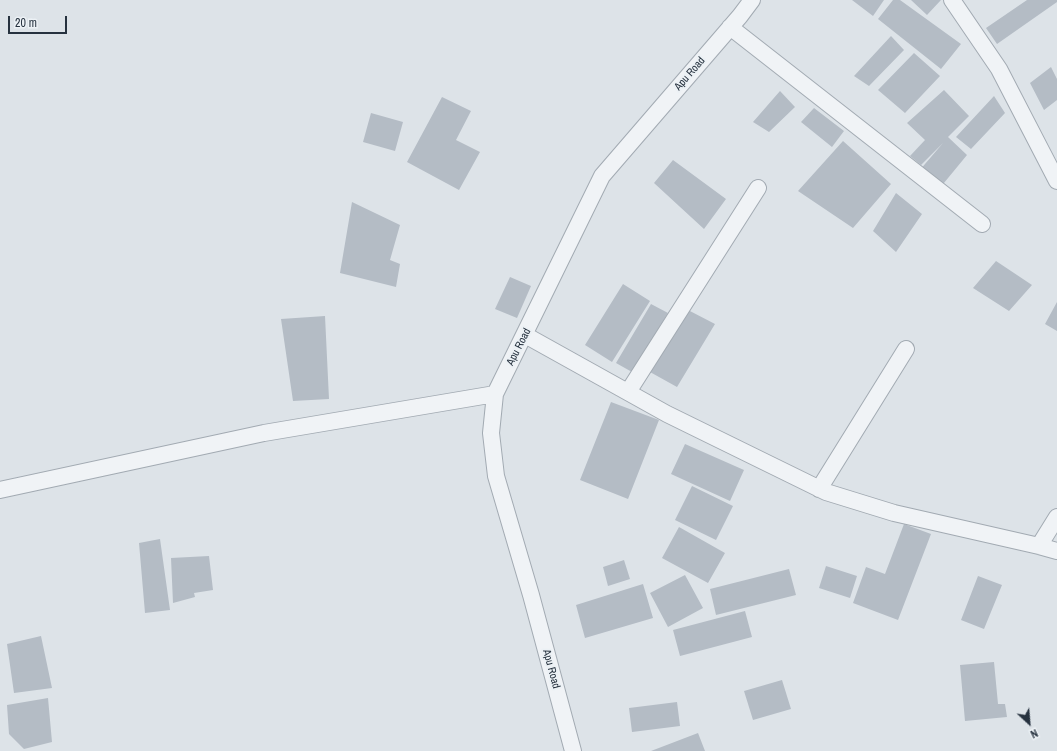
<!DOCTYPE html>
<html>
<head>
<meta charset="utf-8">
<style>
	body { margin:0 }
	#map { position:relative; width:1057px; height:751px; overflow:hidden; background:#dde3e8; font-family:"Archivo Narrow",sans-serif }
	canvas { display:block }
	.north { position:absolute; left:1009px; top:703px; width:40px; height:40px; -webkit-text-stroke:3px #ecf1f5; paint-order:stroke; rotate:154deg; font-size:11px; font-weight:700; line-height:16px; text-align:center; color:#26323f }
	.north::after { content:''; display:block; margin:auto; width:14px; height:18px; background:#26323f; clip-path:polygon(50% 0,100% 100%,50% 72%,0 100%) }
	.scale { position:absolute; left:8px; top:16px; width:59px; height:18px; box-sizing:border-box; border:2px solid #26323f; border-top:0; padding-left:5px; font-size:12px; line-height:14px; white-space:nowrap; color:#26323f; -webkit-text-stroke:3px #ecf1f5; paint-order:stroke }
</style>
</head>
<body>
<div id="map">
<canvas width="1057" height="751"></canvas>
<div class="north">N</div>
<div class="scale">20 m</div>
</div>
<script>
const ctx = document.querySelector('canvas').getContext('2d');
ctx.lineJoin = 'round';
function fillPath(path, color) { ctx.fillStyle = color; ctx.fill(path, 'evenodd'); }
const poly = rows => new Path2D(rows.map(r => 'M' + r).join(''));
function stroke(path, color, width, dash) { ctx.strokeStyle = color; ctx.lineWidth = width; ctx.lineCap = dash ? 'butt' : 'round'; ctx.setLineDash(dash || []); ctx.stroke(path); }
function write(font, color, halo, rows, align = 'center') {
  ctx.font = font + ' "Archivo Narrow",sans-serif'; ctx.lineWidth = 4; ctx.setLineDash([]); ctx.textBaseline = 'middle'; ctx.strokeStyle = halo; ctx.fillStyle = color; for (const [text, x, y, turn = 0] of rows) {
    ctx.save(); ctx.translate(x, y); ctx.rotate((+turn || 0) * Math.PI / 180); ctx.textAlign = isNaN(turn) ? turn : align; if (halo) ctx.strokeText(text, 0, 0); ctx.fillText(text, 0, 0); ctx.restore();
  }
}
const building = poly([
	[852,0,884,0,873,16],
	[893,0,900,0,961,44,941,69,878,19],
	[911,0,941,0,927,15],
	[1027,0,1057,0,1057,2,997,44,986,28],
	[891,36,904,50,869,86,854,76],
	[914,53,940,76,905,113,878,90],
	[1051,67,1057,79,1057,100,1044,110,1030,83],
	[944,90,969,116,948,137,967,155,939,189,919,171,943,143,921,165,910,156,925,140,907,123],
	[780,91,795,107,769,132,753,122],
	[994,96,1005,113,971,149,956,137],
	[442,97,471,111,456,140,480,152,459,190,407,162],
	[814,108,844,131,832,147,801,122],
	[371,113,403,122,395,151,363,142],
	[843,141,891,184,853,228,798,191],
	[673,160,726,199,704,229,654,183],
	[896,193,922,214,896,252,873,231],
	[352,202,400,225,390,260,400,264,396,287,340,273],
	[996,261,1032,285,1009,311,973,288],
	[510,277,531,286,517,318,495,309],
	[623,284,650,301,612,362,585,345],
	[1057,302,1057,331,1045,324],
	[651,304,668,313,632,372,616,363],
	[688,310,715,324,677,387,650,372],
	[325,316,329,399,293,401,281,319],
	[611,402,659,420,628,499,580,480],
	[685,444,744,470,730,501,671,474],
	[692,486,733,506,716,540,675,520],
	[904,524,931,534,898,620,853,603,866,567,885,574],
	[679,527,725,553,708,583,662,558],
	[160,539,170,610,145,613,139,543],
	[209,556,213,590,194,593,195,597,173,603,171,558],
	[624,560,630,579,608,586,603,567],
	[826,566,857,576,850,598,819,588],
	[789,569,796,595,716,615,710,589],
	[685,575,703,608,668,627,650,593],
	[978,576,1002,585,984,629,961,620],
	[643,584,653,618,585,638,576,605],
	[745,611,752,637,680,656,673,630],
	[41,636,52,688,14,693,7,644],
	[994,662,998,704,1005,704,1007,717,965,721,960,665],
	[782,680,791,709,753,720,744,691],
	[48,698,52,742,24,749,9,734,7,705],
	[677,702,680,726,632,732,629,708],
	[698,733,705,751,651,751]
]);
const minor = poly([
	[952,0,999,69,1057,181],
	[730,27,982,224],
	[525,335,667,414,826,492,894,513,1039,546,1057,551],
	[628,392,758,188],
	[819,489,906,349],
	[0,490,264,433,495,394],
	[1039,546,1057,517],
	[573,751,531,595,496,476,491,433,495,394,602,176,740,16,752,0]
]);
const streetNames = [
	["Apu Road",690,74,-49],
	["Apu Road",519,347,-63],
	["Apu Road",551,669,75]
];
fillPath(building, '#b4bcc5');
stroke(minor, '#a2aab2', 18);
stroke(minor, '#f0f3f6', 16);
write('11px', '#26323f', '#ecf1f5', streetNames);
</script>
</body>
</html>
